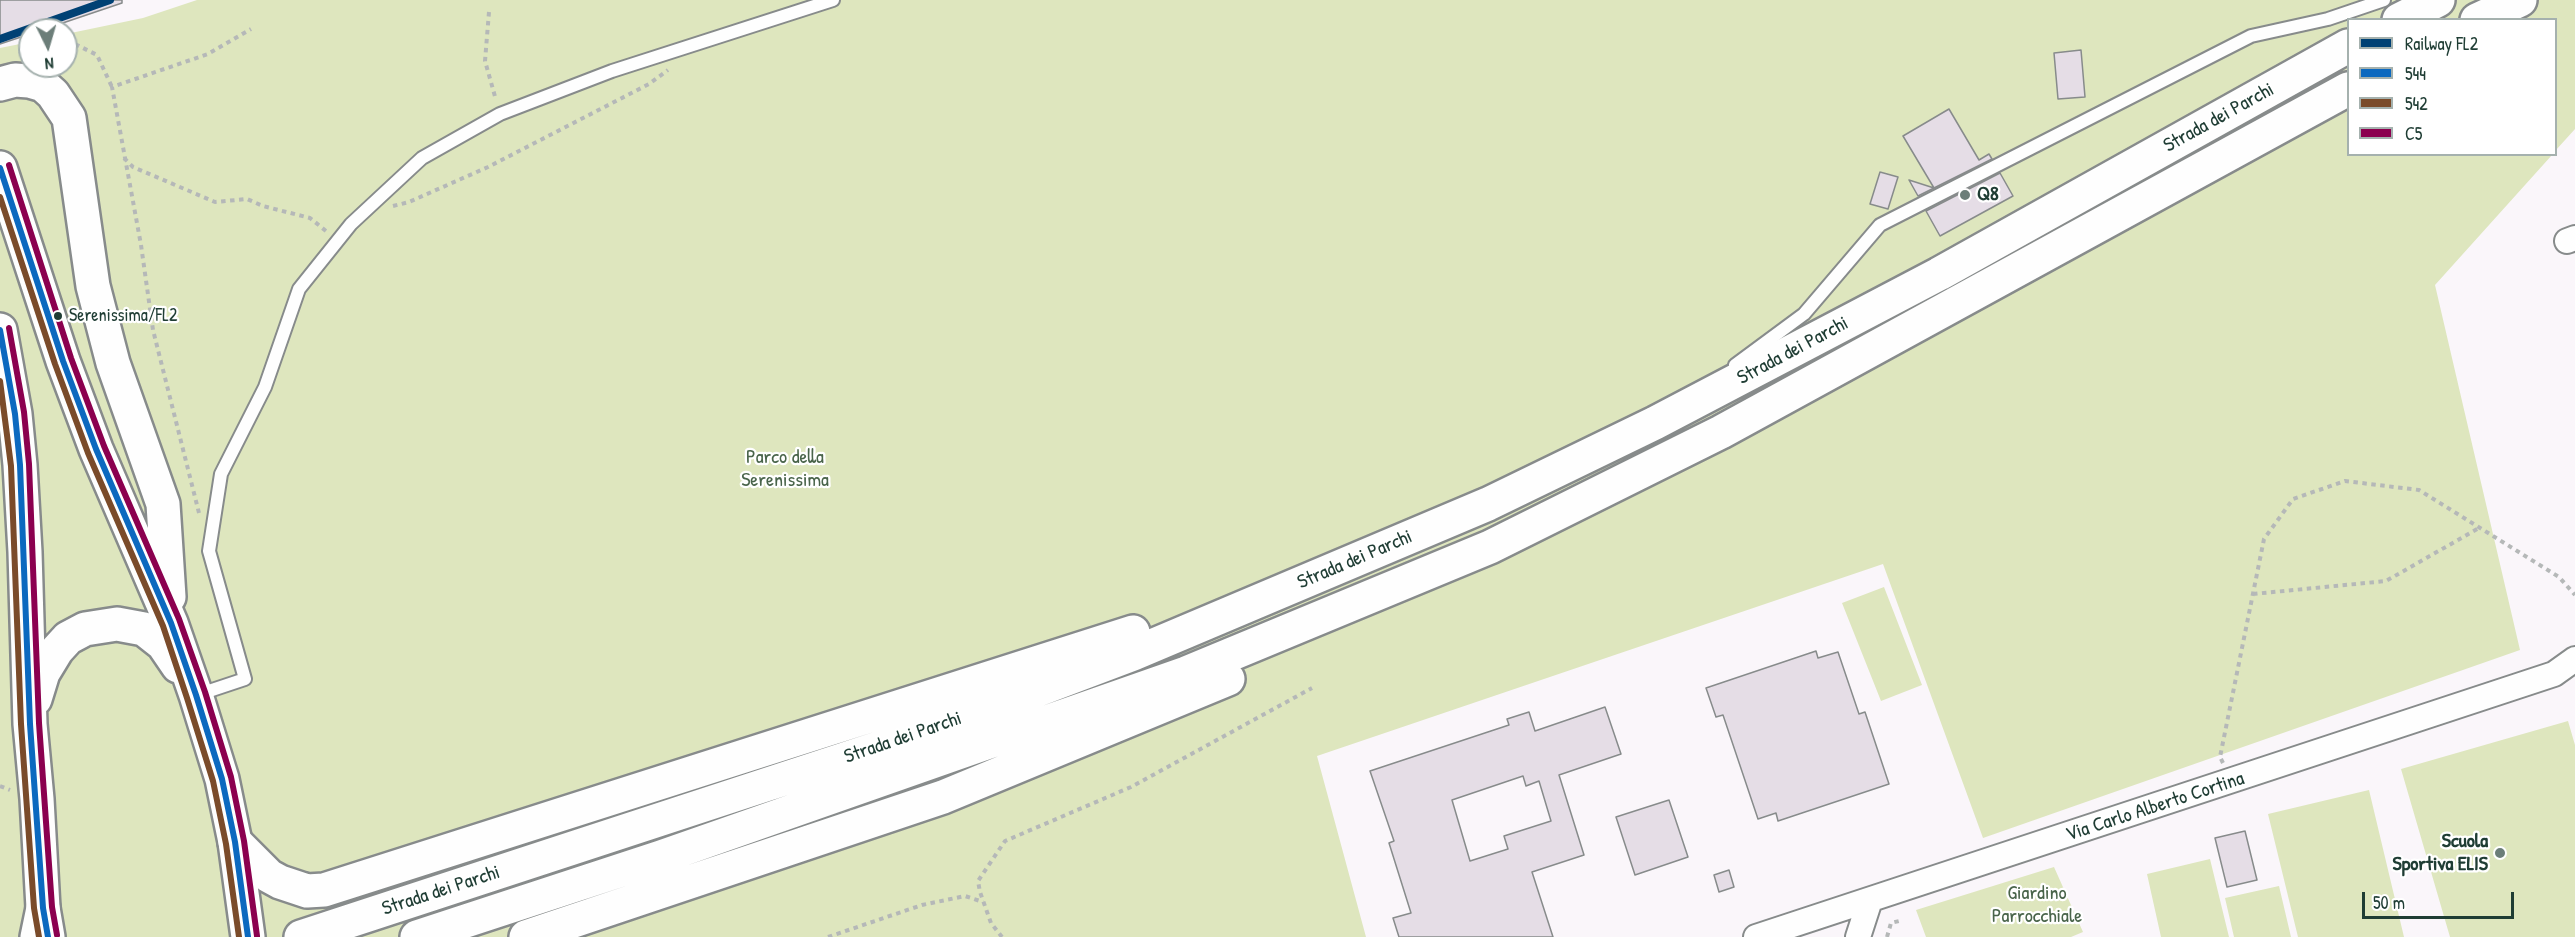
<!DOCTYPE html>
<html>
<head>
<meta charset="utf-8">
<style>
	body { margin:0 }
	#map { position:relative; width:2575px; height:937px; overflow:hidden; background:#faf6fa; font-family:"Patrick Hand",sans-serif }
	canvas { display:block }
	.legend { position:absolute; left:2347px; top:18px; width:210px; height:138px; box-sizing:border-box; background:#fff; border:2px solid #a5b1ae; margin:0; padding:8px 10px; list-style:none; font-size:18px; color:#1f3d34 }
	.legend li { display:flex; align-items:center; gap:12px; height:30px }
	.legend b { width:30px; border:2px solid #a5b1ae }
	.north { position:absolute; left:18px; top:18px; width:60px; height:60px; box-sizing:border-box; background:#fff; border:2px solid #a5b1ae; border-radius:50%; rotate:175deg; font-size:16px; font-weight:700; line-height:24px; text-align:center; color:#1f3d34 }
	.north::after { content:''; display:block; margin:auto; width:21px; height:27px; background:#6c7e79; clip-path:polygon(50% 0,100% 100%,50% 72%,0 100%) }
	.scale { position:absolute; left:2362px; top:892px; width:152px; height:27px; box-sizing:border-box; border:3px solid #1f3d34; border-top:0; padding-left:8px; font-size:18px; line-height:21px; white-space:nowrap; color:#1f3d34; -webkit-text-stroke:4px #fff; paint-order:stroke }
</style>
</head>
<body>
<div id="map">
<canvas width="2575" height="937"></canvas>
<ul class="legend">
<li><b style="height:8px;background:#004174"></b>Railway FL2</li>
<li><b style="height:8px;background:#0c69bf"></b>544</li>
<li><b style="height:8px;background:#7a4b2a"></b>542</li>
<li><b style="height:8px;background:#8b004f"></b>C5</li>
</ul>
<div class="north">N</div>
<div class="scale">50 m</div>
</div>
<script>
const ctx = document.querySelector('canvas').getContext('2d');
ctx.lineJoin = 'round';
function fillPath(path, color) { ctx.fillStyle = color; ctx.fill(path, 'evenodd'); }
const poly = rows => new Path2D(rows.map(r => 'M' + r).join(''));
function stroke(path, color, width, dash) { ctx.strokeStyle = color; ctx.lineWidth = width; ctx.lineCap = dash ? 'butt' : 'round'; ctx.setLineDash(dash || []); ctx.stroke(path); }
function write(font, color, halo, rows, align = 'center') {
  ctx.font = font + ' "Patrick Hand",sans-serif'; ctx.lineWidth = 4.5; ctx.setLineDash([]); ctx.textBaseline = 'middle'; ctx.strokeStyle = halo; ctx.fillStyle = color; for (const [text, x, y, turn = 0] of rows) {
    ctx.save(); ctx.translate(x, y); ctx.rotate((+turn || 0) * Math.PI / 180); ctx.textAlign = isNaN(turn) ? turn : align; if (halo) ctx.strokeText(text, 0, 0); ctx.fillText(text, 0, 0); ctx.restore();
  }
}
const green = poly([
	[197,0,2575,0,2575,129,2556,150,2556,20,2348,20,2348,154,2552,155,2435,285,2520,650,1983,838,1883,564,1317,756,1366,937,0,937,0,48,30,42,30,66,66,66,66,34,143,18],
	[1884,587,1922,685,1881,701,1842,603],
	[2568,721,2575,745,2575,937,2450,937,2401,769],
	[2369,790,2404,937,2298,937,2268,814],
	[2210,859,2229,937,2161,937,2147,874],
	[2054,867,2083,932,2071,937,1926,937,1916,910],
	[2279,886,2291,937,2234,937,2225,898]
]);
const building = poly([
	[0,0,122,0,122,3,42,30,30,30,30,34,0,44,0,0],
	[2081,50,2085,97,2058,99,2054,53,2081,50],
	[1949,109,1979,160,1989,154,1992,159,1918,196,1909,180,1934,188,1903,136,1949,109],
	[1880,172,1898,177,1888,209,1870,204,1880,172],
	[2000,173,2013,196,1940,236,1926,211,2000,173],
	[1816,651,1818,658,1838,652,1859,714,1865,712,1889,784,1778,821,1776,813,1758,819,1723,715,1716,717,1706,688,1816,651],
	[1605,707,1621,754,1559,775,1584,855,1532,872,1553,937,1399,937,1393,918,1411,913,1389,843,1394,841,1370,771,1509,725,1507,719,1529,712,1535,731,1605,707],
	[1523,776,1526,786,1539,781,1551,821,1504,836,1508,849,1470,861,1452,800,1523,776],
	[1669,800,1688,857,1635,875,1616,817,1669,800],
	[2245,831,2257,880,2227,887,2215,838,2245,831],
	[1729,870,1734,887,1719,892,1714,875,1729,870]
]);
const path = poly([
	[489,12,485,61,496,100],
	[66,46,77,45,97,55,112,87],
	[19,54,30,50],
	[124,158,133,167,215,202,247,199,263,206,310,218,326,231],
	[393,206,409,202,488,167,649,84,668,70],
	[199,513,153,330,141,245,112,87,208,54,251,29],
	[2253,594,2386,581,2479,528],
	[2223,763,2220,757,2264,539,2293,499,2345,481,2419,490,2559,577,2575,595],
	[0,786,10,790],
	[828,937,922,905,965,896,983,902],
	[1002,937,991,923,980,892,978,881,1005,841,1131,787,1312,688],
	[1887,937,1891,923,1899,921,1898,919]
]);
const service = poly([
	[1735,365,1804,314,1880,225,2251,36,2328,19,2384,0],
	[197,695,245,679,209,551,221,474,265,387,299,289,351,224,422,158,500,114,612,71,833,0]
]);
const minor = poly([
	[2567,241,2575,238],
	[1756,937,2554,674,2575,659],
	[1858,937,1870,900]
]);
const secondary = poly([
	[0,84,15,80,29,81,43,85,53,94,69,118,93,286,113,363,163,504,169,597],
	[0,168,63,361,96,449,171,623,196,695,222,779,235,842,248,937],
	[0,330,15,414,20,465,25,552,30,724,37,799,43,908,48,937],
	[35,699,43,673,57,650,68,638,85,629,117,624,144,629,163,644,178,666]
]);
const motorway = poly([
	[2399,20,2438,0],
	[2477,20,2520,0],
	[235,842,269,876,280,882,307,891,324,890,1133,632],
	[37,937,43,908],
	[301,937,921,734,1133,654,1488,504,1655,423,1939,274,2348,46],
	[417,937,661,857,1186,673,1490,547,1721,432,2348,89],
	[526,937,943,797,1228,679]
]);
const bus1 = poly([
	[0,168,63,361,96,449,171,623,196,695,222,779,235,842,248,937],
	[0,330,15,414,20,465,30,724,43,908,48,937]
]);
const bus2 = poly([
	[0,197,55,364,88,453,163,626,187,698,213,781,226,844,239,937],
	[0,381,11,466,21,724,34,908,39,937]
]);
const bus3 = poly([
	[9,165,71,358,104,446,179,619,205,692,231,777,244,841,257,936],
	[9,328,24,412,29,464,39,723,52,907,57,935]
]);
const rail1 = poly([
	[0,39,110,0]
]);
const markers = [
	[1965,195,6,"#6c7e79"],
	[58,316,5,"#1f3d34"],
	[2500,853,6,"#6c7e79"]
];
const busNames = [
	["Serenissima/FL2",69,316]
];
const streetNames = [
	["Strada dei Parchi",2219,118,-29],
	["Strada dei Parchi",1793,351,-28],
	["Strada dei Parchi",1355,560,-23],
	["Strada dei Parchi",903,738,-19],
	["Via Carlo Alberto Cortina",2155,807,-18],
	["Strada dei Parchi",441,891,-18]
];
const poiNames = [
	["Q8",1977,195],
	["Scuola",2488,842,"right"],
	["Sportiva ELIS",2488,865,"right"]
];
const parkNames = [
	["Parco della",785,458],
	["Serenissima",785,481],
	["Giardino",2037,894],
	["Parrocchiale",2037,917]
];
fillPath(green, '#dee6be');
fillPath(building, '#e5dde6');
stroke(building, '#878b8b', 1.5);
stroke(service, '#878b8b', 16);
stroke(minor, '#878b8b', 28);
stroke(secondary, '#878b8b', 38);
stroke(motorway, '#878b8b', 38);
stroke(path, '#b5b8b8', 4, [4.5, 4.5]);
stroke(service, '#fefefe', 12);
stroke(minor, '#fefefe', 24);
stroke(secondary, '#fefefe', 33);
stroke(motorway, '#fefefe', 33);
stroke(bus1, '#0c69bf', 6);
stroke(bus2, '#7a4b2a', 6);
stroke(bus3, '#8b004f', 6);
stroke(rail1, '#004174', 8);
for (const [x, y, r, color] of markers) { const dot = new Path2D(); dot.arc(x, y, r, 0, 2 * Math.PI); ctx.fillStyle = color; ctx.fill(dot); stroke(dot, '#fff', 2); }
write('18px', '#1f3d34', '#fff', busNames, 'left');
write('20px', '#1f3d34', '#fff', streetNames);
write('bold 20px', '#1f3d34', '#fff', poiNames, 'left');
write('20px', '#49644a', '#fff', parkNames);
</script>
</body>
</html>
